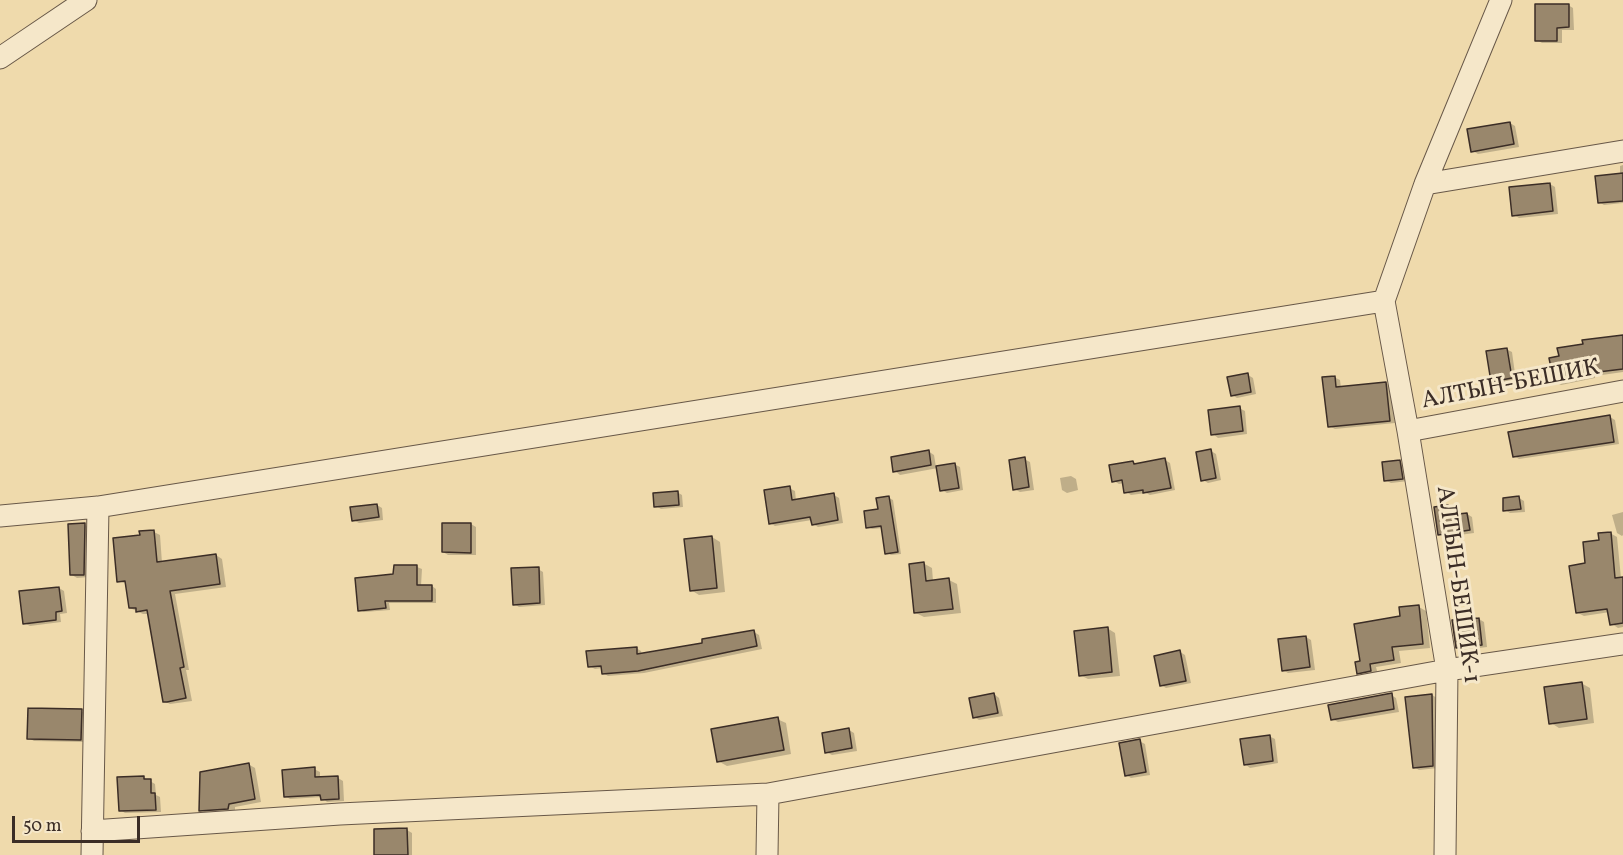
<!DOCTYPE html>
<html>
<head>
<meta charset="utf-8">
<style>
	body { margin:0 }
	#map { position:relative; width:1623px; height:855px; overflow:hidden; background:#efdaac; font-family:Vollkorn,serif }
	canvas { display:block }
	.scale { position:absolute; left:12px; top:816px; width:128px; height:27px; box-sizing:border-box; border:3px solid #3b2d26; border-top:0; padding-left:8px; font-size:18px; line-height:21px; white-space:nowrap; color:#3b2d26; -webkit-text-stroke:4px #f5e7c9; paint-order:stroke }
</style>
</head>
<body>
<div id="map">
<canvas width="1623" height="855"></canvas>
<div class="scale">50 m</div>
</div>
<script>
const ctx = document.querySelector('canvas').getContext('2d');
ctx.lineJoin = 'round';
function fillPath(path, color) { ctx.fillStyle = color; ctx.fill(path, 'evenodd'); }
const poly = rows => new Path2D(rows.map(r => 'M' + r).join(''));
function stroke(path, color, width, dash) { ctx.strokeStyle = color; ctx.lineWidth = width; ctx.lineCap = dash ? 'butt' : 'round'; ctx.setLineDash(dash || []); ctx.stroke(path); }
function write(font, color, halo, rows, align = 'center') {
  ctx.font = font + ' Vollkorn,serif'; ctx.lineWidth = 6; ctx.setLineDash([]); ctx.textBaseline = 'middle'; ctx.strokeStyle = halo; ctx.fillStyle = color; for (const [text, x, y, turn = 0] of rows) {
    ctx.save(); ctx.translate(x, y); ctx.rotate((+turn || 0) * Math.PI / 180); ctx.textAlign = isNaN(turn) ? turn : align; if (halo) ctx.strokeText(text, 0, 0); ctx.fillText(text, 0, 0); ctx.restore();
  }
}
const shadow = poly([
	[1568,5,1573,8,1574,30,1562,30,1562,43,1542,43,1537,40],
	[1510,123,1515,126,1519,147,1478,154,1473,151],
	[1623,165,1623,203,1604,205,1599,202,1620,175,1620,166],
	[1550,184,1555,187,1558,214,1519,218,1514,215],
	[1623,336,1623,372,1595,376,1595,378,1561,385,1555,382],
	[1506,349,1512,352,1516,381,1498,384,1492,381],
	[1248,375,1253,378,1256,394,1237,398,1232,395],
	[1334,377,1340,380,1341,388,1386,383,1391,386,1395,423,1335,429,1329,426],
	[1239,408,1245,411,1247,434,1218,438,1213,434],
	[1610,417,1615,420,1619,444,1519,459,1514,456],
	[928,451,934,455,936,467,954,464,960,467,963,490,947,493,942,490,938,468,900,475,895,471],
	[1211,451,1216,454,1221,480,1208,483,1203,480],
	[1024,459,1030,462,1034,490,1020,492,1014,489],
	[1165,460,1170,463,1175,490,1150,495,1146,493,1131,495,1126,492,1124,483,1119,484,1114,481,1133,462,1138,465],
	[1399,461,1405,465,1408,481,1391,483,1385,480],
	[1071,476,1076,479,1078,490,1067,493,1062,490,1060,478],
	[789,488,795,491,796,501,834,495,839,498,843,523,818,527,813,524,812,520,775,526,770,523],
	[677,492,682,495,683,507,661,509,656,506],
	[889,498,893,500,901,554,891,555,887,553,883,528,872,529,868,527],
	[1519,498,1524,501,1525,512,1510,513,1505,510],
	[377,505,382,508,383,520,359,523,353,520],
	[1448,507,1453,510,1454,516,1467,514,1472,517,1474,533,1445,537,1439,534],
	[1623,512,1623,535,1622,536,1617,533,1612,515],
	[471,524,476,527,476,555,448,555,443,552],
	[85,525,90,528,89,577,77,578,72,575],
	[154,532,160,535,162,563,216,555,222,559,226,587,175,594,189,670,186,670,192,701,170,704,164,701,149,614,143,614,130,608,127,584,118,581,141,537],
	[1610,533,1617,537,1621,578,1623,578,1623,627,1618,628,1612,624,1610,612,1584,616,1578,613,1587,564,1600,542],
	[712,537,720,542,725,592,699,595,691,590],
	[923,563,932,568,933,581,949,580,957,584,961,613,924,617,916,613],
	[417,567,422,569,421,586,432,586,436,589,436,603,389,603,390,610,364,612,359,610,395,576],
	[538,569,543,572,545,605,519,607,514,604],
	[59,588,64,591,67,613,60,614,61,622,30,626,24,623],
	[1419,607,1426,611,1430,648,1399,651,1401,663,1376,667,1378,675,1365,677,1358,673,1362,663,1401,618],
	[1479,619,1484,622,1487,647,1463,650,1458,647],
	[1107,628,1115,633,1120,676,1088,679,1080,675],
	[754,632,759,635,762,649,644,673,608,676,603,673,603,668,595,669,589,666,636,648,641,651,642,655,704,644],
	[1306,637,1311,640,1315,670,1288,673,1283,670],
	[1180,652,1185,655,1191,683,1166,688,1161,685],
	[1581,683,1590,688,1594,723,1559,728,1551,723],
	[994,694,999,698,1003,716,979,720,974,717],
	[1391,695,1396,698,1399,712,1338,722,1332,719],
	[1432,695,1437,698,1438,768,1419,770,1414,767,1407,698],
	[81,711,87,714,86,742,34,741,29,738],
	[777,719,786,723,791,754,727,766,718,761],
	[849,730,854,733,857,751,832,755,826,752],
	[1269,736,1275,739,1278,763,1250,768,1245,764],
	[1139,741,1145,744,1150,775,1131,778,1126,775],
	[248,764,255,768,261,802,235,807,235,812,208,814,201,810],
	[314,769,320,772,320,779,338,778,343,781,344,801,327,802,322,797,290,799,285,796],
	[143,777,155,784,156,795,160,797,161,812,125,813,120,810],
	[407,830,412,833,412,855,376,855]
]);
const building = poly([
	[1535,4,1569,4,1569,27,1557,28,1557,41,1535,41,1535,4],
	[1510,122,1514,144,1471,152,1467,129,1510,122],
	[1623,173,1623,201,1598,203,1595,176,1623,173],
	[1550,183,1553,211,1512,216,1509,187,1550,183],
	[1623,335,1623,369,1590,373,1591,376,1554,383,1549,358,1559,356,1557,348,1583,344,1582,340,1623,335],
	[1507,348,1512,378,1491,382,1486,351,1507,348],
	[1248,373,1251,392,1231,396,1227,377,1248,373],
	[1335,376,1336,387,1386,382,1390,421,1328,427,1322,377,1335,376],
	[1240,406,1243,431,1211,435,1208,410,1240,406],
	[1610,415,1614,442,1513,457,1508,432,1610,415],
	[1211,449,1216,478,1201,481,1196,452,1211,449],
	[929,450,931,465,893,472,891,457,929,450],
	[1025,457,1029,487,1013,490,1009,460,1025,457],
	[1165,458,1171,488,1143,493,1143,490,1124,493,1122,480,1112,482,1109,465,1133,461,1134,464,1165,458],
	[1400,460,1403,479,1384,481,1382,462,1400,460],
	[955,463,959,488,940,491,936,466,955,463],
	[790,486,792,500,834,493,838,520,812,525,810,517,769,524,764,490,790,486],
	[678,491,679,505,654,507,653,493,678,491],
	[889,496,898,552,885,554,881,526,866,528,864,511,878,509,876,498,889,496],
	[1519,496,1521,509,1503,511,1503,498,1519,496],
	[377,504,379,517,352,521,350,507,377,504],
	[1448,505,1449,515,1467,513,1470,530,1438,535,1434,507,1448,505],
	[85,523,84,575,70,575,68,524,85,523],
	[442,523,471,523,471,553,442,552,442,523],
	[154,530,157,562,216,554,220,584,170,591,184,667,180,668,186,698,167,702,163,702,147,610,136,612,136,608,129,608,125,581,117,582,113,538,140,535,139,531,154,530],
	[1611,532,1615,578,1623,577,1623,623,1610,625,1607,609,1576,613,1569,566,1585,563,1583,542,1599,540,1598,533,1611,532],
	[712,536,717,588,690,591,684,539,712,536],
	[924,562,926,581,949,578,953,609,914,613,909,564,924,562],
	[394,565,417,565,417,585,432,585,432,601,385,601,386,608,358,611,355,578,393,574,394,565],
	[539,567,540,603,513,605,511,568,539,567],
	[59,587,62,611,56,612,56,620,23,624,19,591,59,587],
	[1419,605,1423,644,1392,647,1394,660,1370,664,1371,671,1357,674,1355,662,1360,661,1354,624,1400,616,1399,607,1419,605],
	[1479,618,1482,645,1456,648,1452,620,1479,618],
	[1108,627,1112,672,1079,676,1074,631,1108,627],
	[754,630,757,646,638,671,602,674,601,666,588,667,586,651,637,647,637,654,702,643,702,639,754,630],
	[1306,636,1310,667,1282,671,1278,639,1306,636],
	[1180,650,1186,681,1160,686,1154,656,1180,650],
	[1582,682,1587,719,1549,724,1544,687,1582,682],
	[994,693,998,713,973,718,969,698,994,693],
	[1392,693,1394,709,1331,720,1328,705,1392,693],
	[1432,694,1433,766,1413,768,1405,697,1432,694],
	[28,708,82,709,81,740,27,739,28,708],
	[778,717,784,750,717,762,711,729,778,717],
	[849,728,852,748,825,753,822,733,849,728],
	[1270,735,1273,761,1244,765,1240,739,1270,735],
	[1140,739,1146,772,1125,776,1119,743,1140,739],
	[249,763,255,799,229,804,228,809,199,811,200,772,249,763],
	[315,767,315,777,338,776,339,799,321,800,320,795,284,797,282,770,315,767],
	[144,776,144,779,151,779,151,793,155,793,156,810,119,811,117,777,144,776],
	[407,828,408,855,374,855,374,829,407,828]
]);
const minor = poly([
	[0,58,86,0],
	[1425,184,1623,151],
	[1384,301,1408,431,1447,670,1445,855],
	[1408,431,1623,391],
	[0,516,98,507,1384,301,1425,184,1501,0],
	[92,831,340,814,768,794],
	[92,855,98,507],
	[767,855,768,794,1447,670,1623,644]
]);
const streetNames = [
	["АЛТЫН-БЕШИК",1511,386,-11],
	["АЛТЫН-БЕШИК-1",1456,585,82]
];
fillPath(shadow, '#0003');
fillPath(building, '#99876c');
stroke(building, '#3b2d26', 1.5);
stroke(minor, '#685848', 23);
stroke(minor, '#f5e7c9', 21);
write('24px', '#3b2d26', '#f5e7c9', streetNames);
</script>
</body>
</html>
